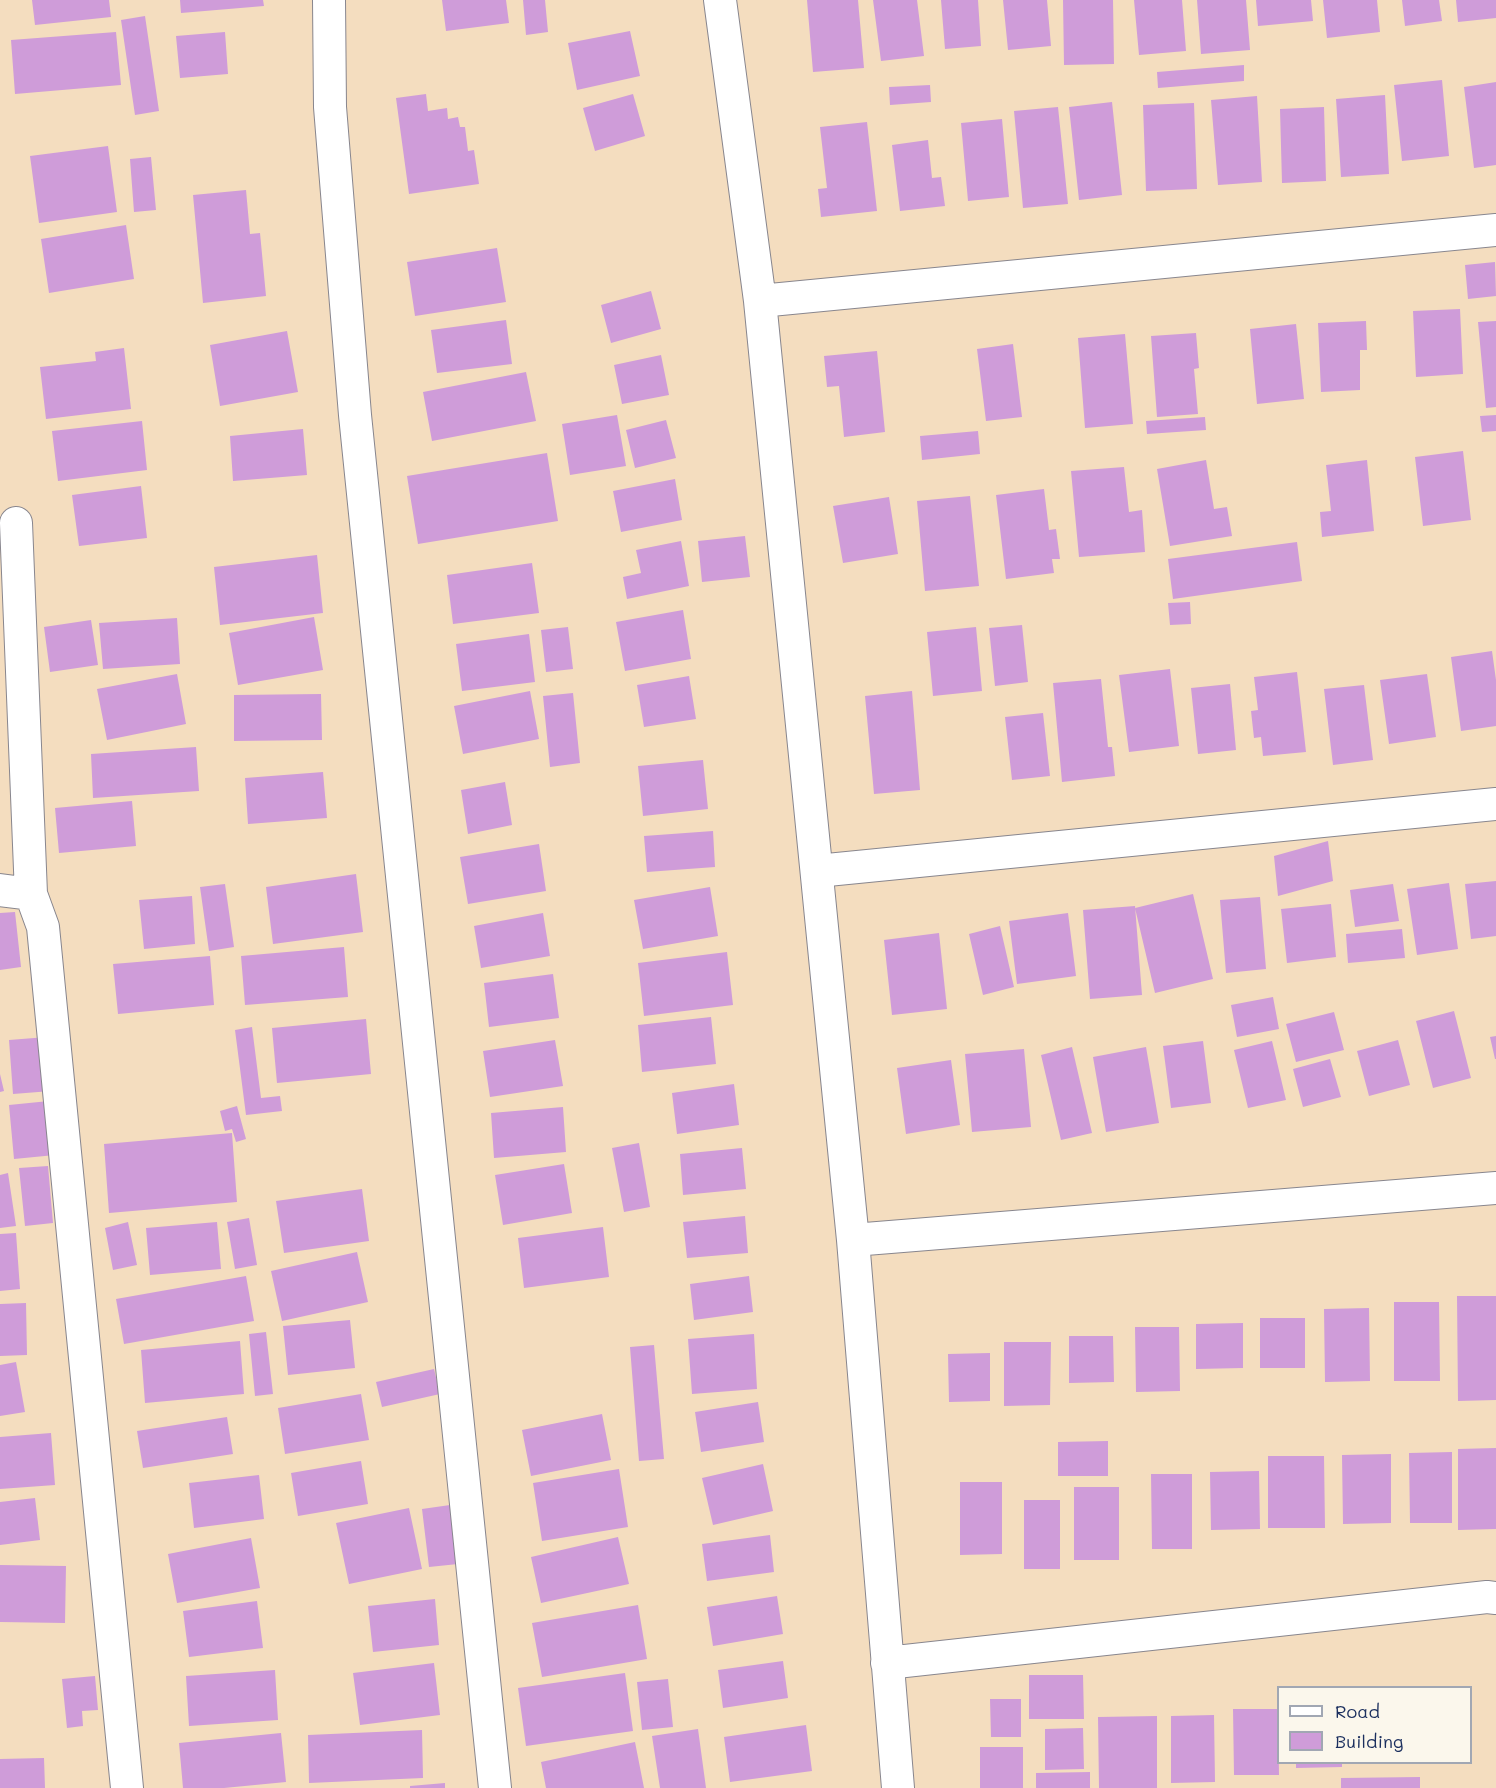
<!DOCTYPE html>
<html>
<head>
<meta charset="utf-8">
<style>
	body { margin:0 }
	#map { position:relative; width:1496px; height:1788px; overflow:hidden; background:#f4ddbf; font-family:Mali,sans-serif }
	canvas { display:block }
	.legend { position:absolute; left:1277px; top:1686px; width:195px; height:78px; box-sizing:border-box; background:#fbf7ec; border:2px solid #a1a7b3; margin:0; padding:8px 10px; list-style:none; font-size:18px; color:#1b2f5e }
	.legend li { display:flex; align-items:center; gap:12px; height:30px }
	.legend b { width:30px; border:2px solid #a1a7b3 }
</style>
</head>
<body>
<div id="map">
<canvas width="1496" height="1788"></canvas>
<ul class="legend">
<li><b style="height:8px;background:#fff"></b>Road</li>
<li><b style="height:16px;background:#cf9cd9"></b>Building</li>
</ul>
</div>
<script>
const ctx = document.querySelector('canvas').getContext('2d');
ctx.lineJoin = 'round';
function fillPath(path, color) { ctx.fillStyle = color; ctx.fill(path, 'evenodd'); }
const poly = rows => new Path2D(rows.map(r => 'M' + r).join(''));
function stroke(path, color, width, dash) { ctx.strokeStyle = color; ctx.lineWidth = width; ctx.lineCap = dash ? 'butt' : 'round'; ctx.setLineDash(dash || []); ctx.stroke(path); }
const building = poly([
	[32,0,109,0,111,17,35,25],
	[180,0,263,0,264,6,181,13],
	[442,0,506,0,509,23,446,31],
	[523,0,545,0,548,32,526,35],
	[807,0,858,0,864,68,813,72],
	[873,0,917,0,924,56,881,61],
	[941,0,978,0,981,46,945,49],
	[1003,0,1047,0,1051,46,1008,50],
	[1063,0,1113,0,1114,64,1064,65],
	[1134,0,1182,0,1186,51,1139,55],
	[1197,0,1246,0,1250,50,1201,54],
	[1256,0,1311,0,1313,21,1258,26],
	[1323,0,1377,0,1380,32,1327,38],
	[1402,0,1439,0,1442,21,1405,26],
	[1456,0,1496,0,1496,18,1458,22],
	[145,16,159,111,135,115,121,20],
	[630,31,640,76,577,90,568,43],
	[116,32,121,85,15,94,11,40],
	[225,32,228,74,180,78,176,36],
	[1244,65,1244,81,1158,88,1157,72],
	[1442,80,1449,156,1402,161,1394,85],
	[1496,82,1496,165,1474,168,1464,87],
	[930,85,931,102,890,105,889,87],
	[426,94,428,111,447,108,448,119,458,117,460,127,465,127,468,151,474,150,479,184,409,194,396,98],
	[633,94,645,136,595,151,583,108],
	[1385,95,1389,174,1341,177,1336,99],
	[1257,96,1262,182,1218,185,1211,100],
	[1112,102,1122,195,1079,200,1069,107],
	[1194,103,1197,189,1146,191,1143,105],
	[1058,107,1068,204,1023,208,1014,111],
	[1324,107,1326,181,1282,183,1280,109],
	[1002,119,1009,197,968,201,961,123],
	[867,122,877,211,821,217,818,189,827,188,820,127],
	[928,140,932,178,941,177,945,206,900,211,892,145],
	[108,146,117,212,39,223,30,156],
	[151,157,156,210,134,212,130,159],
	[246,190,250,234,260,233,266,296,203,303,193,195],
	[126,225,134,279,49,293,41,239],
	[497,248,506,302,415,316,407,262],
	[1495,262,1496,296,1468,299,1465,265],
	[651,291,661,329,611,343,601,305],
	[1460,309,1463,374,1416,377,1413,311],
	[506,320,512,364,437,373,431,330],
	[1366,321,1367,350,1360,350,1360,390,1321,392,1318,323],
	[1496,321,1496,407,1486,408,1478,322],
	[1296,324,1304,399,1257,404,1250,329],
	[287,331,298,392,220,406,210,345],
	[1196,333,1199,368,1194,369,1198,414,1157,417,1151,336],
	[1125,334,1133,424,1085,428,1078,338],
	[1013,344,1022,417,986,421,977,349],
	[124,348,131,409,46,419,40,367,96,361,95,352],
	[877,351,885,432,844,437,839,386,827,387,824,356],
	[661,355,669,395,622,404,614,365],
	[526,372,536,421,432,441,423,392],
	[617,415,626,466,570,475,562,424],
	[1496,415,1496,431,1482,432,1480,416],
	[1205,417,1206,430,1147,434,1146,421],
	[666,420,676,458,635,468,626,430],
	[142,421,147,470,58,481,52,431],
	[303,429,307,475,233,481,230,436],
	[978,431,980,454,922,460,920,436],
	[1463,451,1471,520,1423,526,1415,457],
	[547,453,558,521,418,544,407,476],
	[1206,460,1214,509,1227,507,1232,536,1170,546,1157,469],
	[1367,460,1374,531,1322,537,1320,512,1331,511,1326,465],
	[1124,467,1129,512,1142,510,1145,552,1079,557,1071,471],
	[675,479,682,520,621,532,613,491],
	[141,486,147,538,79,546,72,495],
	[1044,489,1049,530,1056,529,1060,559,1052,559,1054,573,1006,579,996,495],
	[970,496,979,586,925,591,917,501],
	[889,497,898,554,843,563,833,506],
	[745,536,750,577,702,582,698,541],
	[681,541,689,586,627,599,623,577,641,573,636,550],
	[1297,542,1302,581,1173,599,1168,559],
	[317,555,323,613,220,625,214,567],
	[532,563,539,613,453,624,447,575],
	[1190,602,1191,624,1170,625,1168,603],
	[683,610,691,659,625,671,616,622],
	[314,617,323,670,238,685,229,633],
	[177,618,180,664,103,669,99,623],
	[91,620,98,665,50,672,44,627],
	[1022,625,1028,682,995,686,989,628],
	[568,627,573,669,546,672,541,630],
	[976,627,982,691,933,696,927,632],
	[529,634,535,682,462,691,456,644],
	[1492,651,1496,680,1496,726,1461,731,1451,657],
	[1170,669,1179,746,1129,752,1119,675],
	[1297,672,1306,752,1263,756,1261,737,1254,738,1251,711,1258,710,1254,677],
	[177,674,186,724,107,740,97,689],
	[1427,674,1436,737,1389,744,1380,680],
	[689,676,696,719,644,727,637,685],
	[1101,679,1108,747,1112,747,1115,776,1062,782,1053,683],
	[1230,684,1236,750,1198,754,1191,688],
	[1364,685,1373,760,1333,765,1324,689],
	[530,691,539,739,463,754,454,706],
	[912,691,920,790,874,794,865,696],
	[573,693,580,763,550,767,543,696],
	[321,694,322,740,234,741,234,695],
	[1043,713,1050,776,1012,780,1005,717],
	[196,747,199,791,93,798,91,754],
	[703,760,708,809,643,816,638,766],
	[323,772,327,818,248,824,245,778],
	[505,782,512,825,468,834,461,790],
	[132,801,136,846,59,853,55,808],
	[713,831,715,867,647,872,644,836],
	[1328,841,1333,881,1278,896,1274,856],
	[539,844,546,891,468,904,460,857],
	[356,874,363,932,273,944,266,887],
	[1496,881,1496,936,1471,939,1465,884],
	[1449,883,1458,949,1417,955,1407,889],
	[225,884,234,947,209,951,200,887],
	[1393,884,1399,921,1355,927,1350,890],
	[710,887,718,936,643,949,634,900],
	[1193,894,1213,979,1155,993,1135,908],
	[192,896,195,944,144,949,139,900],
	[1260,897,1266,969,1226,973,1220,900],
	[1331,904,1336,957,1287,963,1281,909],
	[1135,906,1142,995,1090,999,1083,910],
	[15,912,21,967,0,970,0,913],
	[543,913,550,956,481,968,474,926],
	[1068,913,1076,976,1017,984,1009,921],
	[1000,926,1014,987,983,995,969,934],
	[1402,929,1405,958,1348,963,1346,934],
	[939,933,947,1009,892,1015,884,940],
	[344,947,348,997,245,1005,241,956],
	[727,952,733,1005,644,1016,638,963],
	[210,956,214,1005,118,1014,113,964],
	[553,974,559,1018,489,1027,484,983],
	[1273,997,1279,1029,1237,1037,1231,1005],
	[1454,1011,1471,1078,1433,1088,1416,1021],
	[1334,1012,1344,1050,1296,1062,1286,1024],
	[711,1017,716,1064,642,1072,638,1025],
	[366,1019,371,1074,277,1083,272,1028],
	[252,1027,261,1098,280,1096,282,1111,246,1115,235,1030],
	[1496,1036,1496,1059,1495,1059,1490,1037],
	[47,1037,51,1091,13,1094,9,1040],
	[555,1040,563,1086,490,1097,483,1051],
	[1398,1040,1410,1085,1369,1096,1357,1051],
	[1203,1041,1211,1103,1171,1108,1163,1046],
	[1272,1041,1286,1100,1248,1108,1234,1050],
	[1072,1047,1092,1133,1061,1140,1041,1055],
	[1146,1047,1159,1123,1106,1132,1093,1057],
	[1024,1049,1031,1127,972,1132,965,1054],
	[1330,1059,1341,1097,1303,1107,1293,1069],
	[951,1060,960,1125,906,1134,897,1068],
	[0,1074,4,1091,0,1092],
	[734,1084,739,1125,677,1134,672,1093],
	[49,1101,55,1155,14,1159,9,1105],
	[237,1106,246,1139,236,1142,232,1129,225,1131,220,1111],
	[563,1107,566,1152,494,1158,491,1113],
	[232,1133,237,1202,109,1213,104,1144],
	[639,1143,650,1207,624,1212,612,1148],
	[742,1148,746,1189,683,1195,680,1154],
	[564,1164,572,1213,503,1225,495,1175],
	[48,1166,53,1223,25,1226,19,1168],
	[8,1173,16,1226,0,1228,0,1175],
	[362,1189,369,1241,284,1253,276,1201],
	[745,1216,748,1253,687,1258,683,1222],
	[249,1218,257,1265,235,1269,227,1222],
	[128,1222,137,1265,113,1270,105,1228],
	[217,1222,221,1269,150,1275,146,1228],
	[603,1227,609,1277,524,1288,518,1238],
	[16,1233,20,1289,0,1291,0,1234],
	[357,1252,368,1302,282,1321,271,1271],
	[246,1276,254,1321,124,1344,116,1299],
	[749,1276,753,1312,694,1320,690,1284],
	[1457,1296,1496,1296,1496,1400,1458,1401],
	[1394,1302,1439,1302,1440,1381,1394,1381],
	[26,1303,27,1355,0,1356,0,1304],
	[1369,1308,1370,1381,1325,1382,1324,1309],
	[1260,1318,1305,1318,1305,1368,1260,1368],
	[350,1320,355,1368,288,1375,283,1326],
	[1243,1323,1243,1368,1196,1369,1196,1324],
	[1135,1327,1179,1327,1180,1391,1136,1392],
	[266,1332,273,1394,255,1396,249,1334],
	[754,1334,757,1389,692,1394,688,1339],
	[1069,1336,1113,1336,1114,1382,1069,1383],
	[240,1341,244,1394,145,1403,141,1350],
	[1004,1342,1051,1342,1050,1405,1004,1406],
	[654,1345,664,1459,639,1461,630,1347],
	[990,1353,990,1401,949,1402,948,1354],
	[16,1362,25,1412,0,1416,0,1365],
	[434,1369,440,1394,382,1407,376,1382],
	[361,1394,369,1440,285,1454,278,1408],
	[758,1402,764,1442,701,1452,695,1412],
	[602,1414,611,1460,531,1476,522,1430],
	[227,1417,233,1454,143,1468,137,1431],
	[51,1433,55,1485,0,1489,0,1437],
	[1108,1441,1108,1476,1058,1476,1058,1442],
	[1496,1448,1496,1529,1458,1530,1458,1449],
	[1452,1452,1452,1523,1410,1523,1409,1453],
	[1391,1454,1391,1523,1343,1524,1342,1455],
	[1268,1456,1324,1456,1325,1528,1268,1528],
	[361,1461,368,1504,298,1516,291,1473],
	[763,1464,773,1511,713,1525,702,1478],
	[619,1469,628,1527,542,1541,533,1483],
	[1259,1471,1260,1529,1211,1530,1210,1472],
	[1151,1474,1192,1474,1192,1549,1152,1549],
	[259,1475,264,1519,194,1528,189,1483],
	[960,1482,1002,1482,1002,1554,960,1555],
	[1074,1487,1119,1487,1119,1560,1074,1560],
	[35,1498,40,1540,0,1545,0,1502],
	[1024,1500,1060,1500,1060,1569,1024,1569],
	[450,1505,458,1564,429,1567,422,1509],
	[409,1508,422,1569,349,1584,336,1523],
	[770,1535,774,1572,707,1581,702,1544],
	[618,1537,629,1584,541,1603,531,1557],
	[251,1538,260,1588,177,1603,168,1554],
	[0,1565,66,1566,65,1623,0,1622],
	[777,1596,783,1634,713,1646,707,1607],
	[435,1599,439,1645,373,1652,368,1606],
	[257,1601,263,1648,189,1657,183,1611],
	[638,1605,647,1659,542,1677,532,1623],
	[783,1661,788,1698,723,1708,718,1670],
	[434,1663,440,1715,360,1725,353,1673],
	[275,1670,278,1720,189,1726,186,1676],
	[625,1673,633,1731,526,1746,518,1688],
	[1029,1675,1083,1675,1084,1719,1029,1719],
	[95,1676,98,1710,82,1711,83,1726,67,1728,62,1679],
	[668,1679,673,1727,642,1730,637,1682],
	[990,1699,1021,1699,1021,1737,991,1737],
	[1233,1709,1278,1709,1279,1775,1234,1775],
	[1214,1715,1215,1782,1171,1783,1171,1716],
	[1157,1716,1157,1788,1099,1788,1098,1717],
	[806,1725,812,1771,730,1782,724,1737],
	[1083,1728,1084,1769,1045,1770,1045,1729],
	[698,1729,706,1788,660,1788,652,1736],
	[422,1730,423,1778,309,1783,308,1735],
	[281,1733,286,1782,224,1788,183,1788,179,1743],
	[635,1742,644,1788,546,1788,541,1762],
	[980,1747,1023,1747,1023,1788,980,1788],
	[44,1758,45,1788,0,1788,0,1759],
	[1296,1762,1342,1762,1342,1767,1296,1768],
	[1090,1772,1090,1788,1036,1788,1036,1773],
	[1420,1777,1420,1788,1341,1788,1341,1778],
	[445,1783,445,1788,410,1788,410,1786]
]);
const minor = poly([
	[329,0,330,107,355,415,495,1788],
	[720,0,760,301,853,1240,898,1788],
	[760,301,1496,230],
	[16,523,31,894],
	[817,871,1496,804],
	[0,890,31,894,43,927,127,1788],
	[853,1240,1496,1188],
	[887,1663,1487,1597,1496,1598]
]);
fillPath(building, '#cf9cd9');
stroke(minor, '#88868e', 34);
stroke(minor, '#fff', 32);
</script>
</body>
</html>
